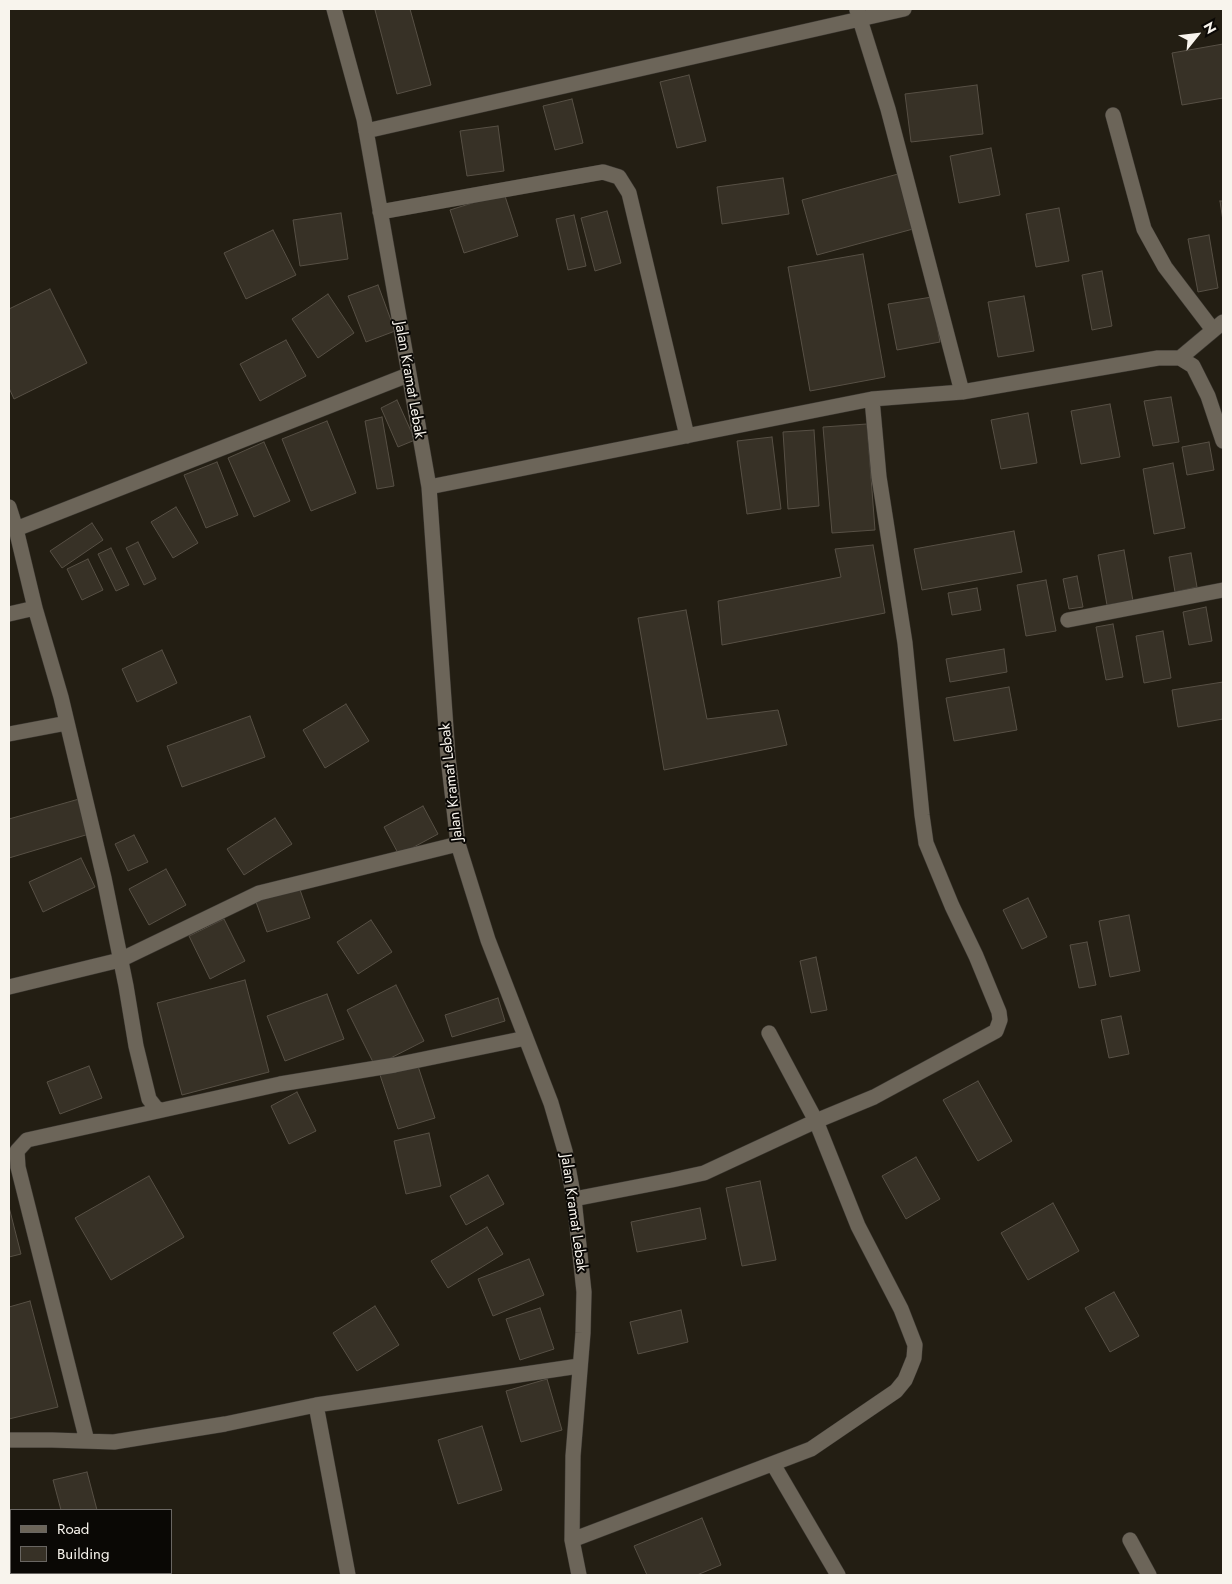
<!DOCTYPE html>
<html>
<head>
<meta charset="utf-8">
<style>
	body { margin:0 }
	#map { position:relative; width:1232px; height:1584px; overflow:hidden; background:#231e13; font-family:Jost,sans-serif }
	canvas { display:block }
	.frame { position:absolute; inset:0; border:10px solid #f8f4ed; pointer-events:none }
	.legend { position:absolute; left:10px; top:1509px; width:162px; height:65px; box-sizing:border-box; background:#0a0805; border:1px solid #696662; margin:0; padding:6px 9px; list-style:none; font-size:15px; color:#f8f4ed }
	.legend li { display:flex; align-items:center; gap:10px; height:25px }
	.legend b { width:25px; border:1px solid #696662 }
	.north { position:absolute; left:1172px; top:10px; width:50px; height:50px; -webkit-text-stroke:4px #0a0805; paint-order:stroke; rotate:61deg; font-size:14px; font-weight:700; line-height:20px; text-align:center; color:#f8f4ed }
	.north::after { content:''; display:block; margin:auto; width:18px; height:22px; background:#f8f4ed; clip-path:polygon(50% 0,100% 100%,50% 72%,0 100%) }
</style>
</head>
<body>
<div id="map">
<canvas width="1232" height="1584"></canvas>
<div class="frame"></div>
<ul class="legend">
<li><b style="height:6px;background:#6c6559"></b>Road</li>
<li><b style="height:14px;background:#373126"></b>Building</li>
</ul>
<div class="north">N</div>
</div>
<script>
const ctx = document.querySelector('canvas').getContext('2d');
ctx.lineJoin = 'round';
function fillPath(path, color) { ctx.fillStyle = color; ctx.fill(path, 'evenodd'); }
const poly = rows => new Path2D(rows.map(r => 'M' + r).join(''));
function stroke(path, color, width, dash) { ctx.strokeStyle = color; ctx.lineWidth = width; ctx.lineCap = dash ? 'butt' : 'round'; ctx.setLineDash(dash || []); ctx.stroke(path); }
function write(font, color, halo, rows, align = 'center') {
  ctx.font = font + ' Jost,sans-serif'; ctx.lineWidth = 4; ctx.setLineDash([]); ctx.textBaseline = 'middle'; ctx.strokeStyle = halo; ctx.fillStyle = color; for (const [text, x, y, turn = 0] of rows) {
    ctx.save(); ctx.translate(x, y); ctx.rotate((+turn || 0) * Math.PI / 180); ctx.textAlign = isNaN(turn) ? turn : align; if (halo) ctx.strokeText(text, 0, 0); ctx.fillText(text, 0, 0); ctx.restore();
  }
}
const building = poly([
	[378,9,410,9,431,85,397,94,375,10,378,9],
	[1223,44,1223,98,1182,105,1172,53,1223,44],
	[689,75,706,141,677,148,660,82,689,75],
	[977,85,983,134,911,142,905,94,977,85],
	[572,99,583,143,555,150,543,106,572,99],
	[498,126,504,171,467,176,460,131,498,126],
	[991,148,1000,195,959,203,950,156,991,148],
	[898,174,913,229,817,255,802,200,898,174],
	[783,178,789,214,722,224,717,187,783,178],
	[504,193,518,236,464,253,450,210,504,193],
	[1220,201,1223,201,1223,221,1220,201],
	[1059,208,1069,261,1036,267,1026,214,1059,208],
	[607,211,621,263,595,271,581,218,607,211],
	[341,213,348,259,300,266,293,220,341,213],
	[574,215,586,266,568,270,556,219,574,215],
	[273,230,296,275,246,299,224,253,273,230],
	[1209,235,1218,288,1198,292,1188,239,1209,235],
	[863,254,885,377,810,391,788,267,863,254],
	[1102,271,1112,326,1092,330,1082,275,1102,271],
	[378,285,395,331,366,342,348,296,378,285],
	[50,289,87,363,14,399,9,388,9,309,50,289],
	[328,294,354,333,318,358,292,319,328,294],
	[1024,296,1034,351,998,357,988,302,1024,296],
	[932,297,940,342,897,350,888,304,932,297],
	[286,340,306,376,260,401,240,364,286,340],
	[1171,397,1179,442,1153,446,1144,401,1171,397],
	[397,400,415,440,398,447,381,408,397,400],
	[1110,404,1120,457,1081,464,1071,411,1110,404],
	[1028,413,1037,463,1001,469,991,420,1028,413],
	[382,417,394,486,377,489,365,421,382,417],
	[327,421,356,493,311,511,282,439,327,421],
	[867,424,875,530,832,533,823,427,867,424],
	[814,430,819,506,788,509,783,432,814,430],
	[772,437,781,509,747,514,737,441,772,437],
	[264,442,290,501,254,517,228,458,264,442],
	[1209,442,1214,470,1187,475,1182,447,1209,442],
	[217,462,238,515,206,528,184,475,217,462],
	[1173,463,1185,528,1154,534,1143,469,1173,463],
	[176,507,198,543,173,558,151,522,176,507],
	[92,523,103,540,62,568,50,551,92,523],
	[1014,531,1022,572,922,590,914,549,1014,531],
	[138,542,156,579,144,585,126,548,138,542],
	[873,545,885,613,722,645,718,601,841,577,835,549,873,545],
	[111,548,129,585,116,591,98,554,111,548],
	[1124,550,1133,601,1107,605,1098,555,1124,550],
	[1191,553,1197,587,1175,592,1169,557,1191,553],
	[88,559,103,590,82,600,67,569,88,559],
	[1077,576,1083,607,1069,609,1063,579,1077,576],
	[1046,580,1056,631,1026,636,1017,585,1046,580],
	[977,588,981,610,952,615,948,593,977,588],
	[1206,607,1212,641,1189,645,1183,612,1206,607],
	[686,610,707,719,778,710,787,745,664,770,638,618,686,610],
	[1113,624,1123,677,1106,680,1096,627,1113,624],
	[1163,631,1171,678,1144,683,1136,636,1163,631],
	[1004,649,1007,672,950,682,946,659,1004,649],
	[162,650,177,683,137,702,122,669,162,650],
	[1223,682,1223,719,1178,727,1172,690,1223,682],
	[1009,687,1017,730,954,741,946,698,1009,687],
	[346,704,369,741,325,768,303,730,346,704],
	[250,716,265,757,182,787,167,746,250,716],
	[79,799,89,834,9,858,9,819,79,799],
	[423,806,438,834,399,855,384,827,423,806],
	[275,818,292,844,244,875,227,849,275,818],
	[134,835,148,862,128,871,115,844,134,835],
	[81,858,95,887,43,912,29,882,81,858],
	[166,869,186,905,149,925,129,889,166,869],
	[299,887,310,918,267,932,256,902,299,887],
	[1028,898,1047,937,1022,949,1003,910,1028,898],
	[1129,915,1140,971,1110,977,1099,921,1129,915],
	[224,919,245,961,210,979,189,936,224,919],
	[371,920,392,952,358,974,337,942,371,920],
	[1087,942,1096,985,1079,988,1070,945,1087,942],
	[816,957,827,1010,811,1013,800,961,816,957],
	[245,980,269,1072,182,1095,157,1003,245,980],
	[396,985,424,1041,375,1066,347,1010,396,985],
	[327,994,344,1039,285,1061,267,1016,327,994],
	[498,998,505,1021,452,1037,445,1015,498,998],
	[1121,1016,1129,1054,1109,1058,1101,1020,1121,1016],
	[417,1063,435,1118,398,1129,380,1075,417,1063],
	[89,1066,102,1098,60,1114,47,1082,89,1066],
	[978,1081,1012,1141,978,1161,943,1100,978,1081],
	[297,1092,316,1131,289,1144,271,1106,297,1092],
	[429,1133,441,1186,406,1194,394,1141,429,1133],
	[916,1157,940,1199,906,1219,882,1176,916,1157],
	[488,1175,504,1204,466,1225,450,1196,488,1175],
	[149,1176,184,1237,111,1280,75,1218,149,1176],
	[760,1181,776,1260,742,1266,726,1188,760,1181],
	[1053,1203,1079,1251,1028,1280,1001,1233,1053,1203],
	[9,1207,21,1254,9,1257,9,1207],
	[700,1208,706,1239,637,1252,631,1222,700,1208],
	[487,1227,503,1254,448,1288,431,1261,487,1227],
	[529,1259,544,1295,493,1316,478,1279,529,1259],
	[1114,1292,1139,1336,1110,1352,1085,1308,1114,1292],
	[30,1301,58,1407,9,1419,9,1307,30,1301],
	[375,1306,399,1345,357,1371,333,1333,375,1306],
	[540,1308,554,1349,520,1360,506,1319,540,1308],
	[681,1310,688,1342,638,1354,630,1322,681,1310],
	[547,1379,562,1430,521,1442,506,1391,547,1379],
	[482,1426,502,1490,458,1504,438,1440,482,1426],
	[87,1472,97,1510,61,1510,53,1480,87,1472],
	[9,1514,11,1523,11,1540,9,1541,9,1514],
	[702,1518,721,1565,697,1575,647,1575,634,1546,702,1518]
]);
const minor = poly([
	[334,9,364,119,429,487,448,757,458,844,488,940,551,1103,565,1151,574,1199,584,1292,583,1333,573,1456,572,1540,579,1575],
	[857,10,888,109,962,392],
	[1113,115,1144,229,1165,267,1213,330],
	[366,131,904,9],
	[380,212,603,172,619,177,629,193,687,436],
	[1180,358,1223,322],
	[429,487,872,399,962,392,1158,358,1180,358,1193,366,1208,396,1223,441],
	[9,507,16,529,35,608,61,697,104,878,126,986,136,1046,149,1099,156,1108,160,1110],
	[16,529,408,375],
	[9,614,35,608],
	[1068,620,1223,590],
	[9,734,67,723],
	[9,987,120,960,259,893,458,844],
	[574,1199,672,1180,704,1173,816,1121,874,1097,996,1031,1000,1020,999,1012,976,956,952,906,926,843,922,815,905,643,879,477,872,399],
	[316,1405,348,1575],
	[9,1440,52,1440,114,1442,225,1424,316,1405,579,1366],
	[87,1441,18,1167,17,1151,27,1140,280,1084,395,1065,526,1038],
	[773,1464,838,1575],
	[572,1540,811,1449,896,1391,905,1380,910,1368,914,1358,915,1345,901,1309,858,1226,816,1121,769,1033],
	[1130,1540,1149,1575]
]);
const streetNames = [
	["Jalan Kramat Lebak",409,380,80],
	["Jalan Kramat Lebak",452,782,-96],
	["Jalan Kramat Lebak",573,1213,82]
];
fillPath(building, '#373126');
stroke(building, '#575045', 1);
stroke(minor, '#3b3731', 16);
stroke(minor, '#6c6559', 15);
write('15px', '#f8f4ed', '#0a0805', streetNames);
</script>
</body>
</html>
